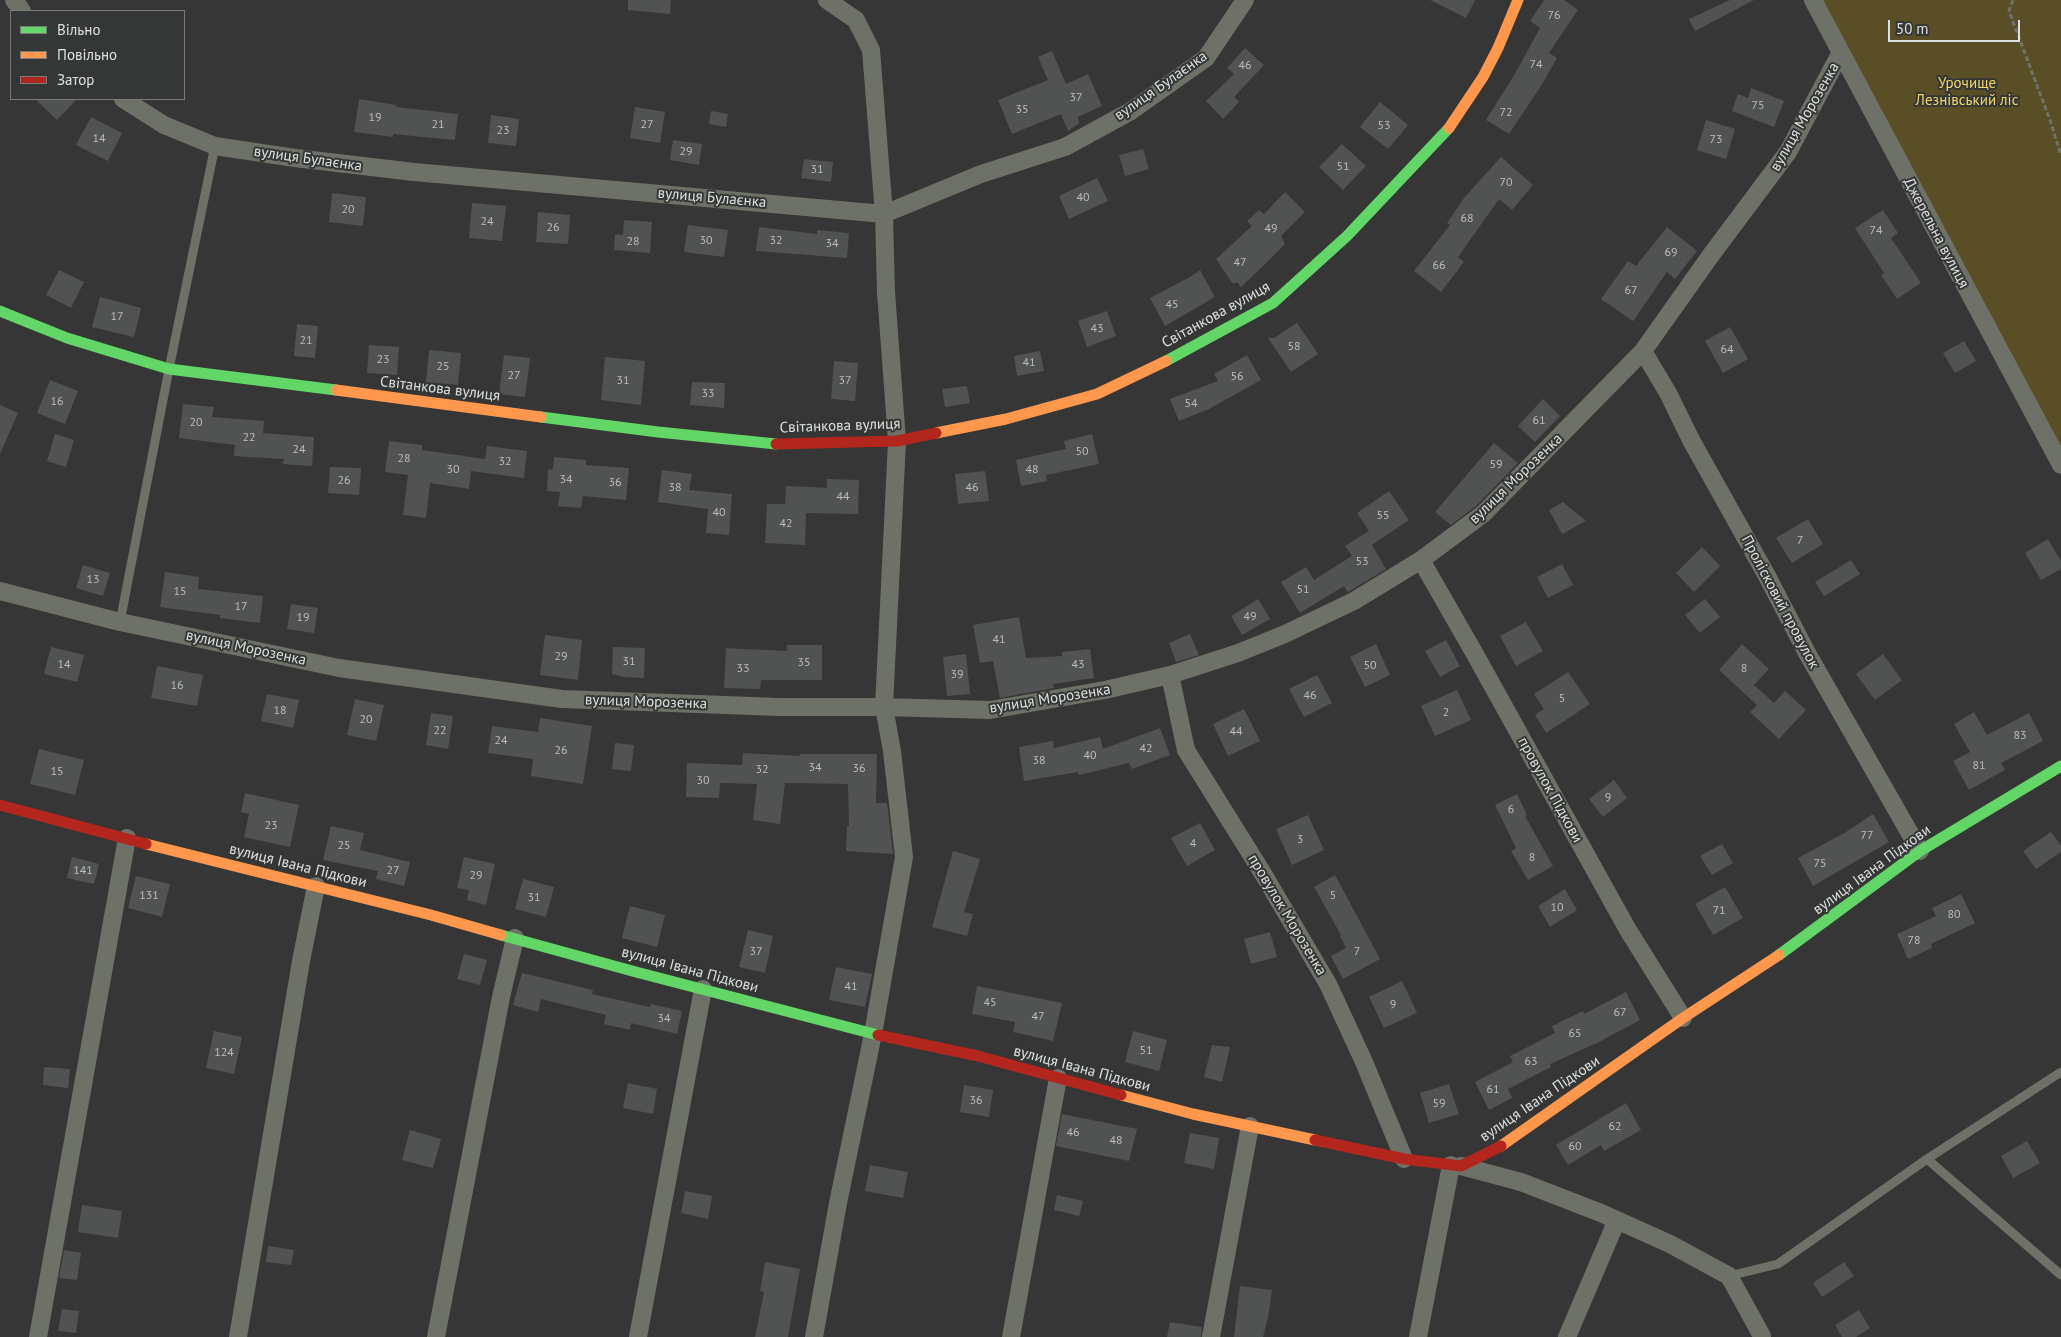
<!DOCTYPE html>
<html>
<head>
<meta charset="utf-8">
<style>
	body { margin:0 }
	#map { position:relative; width:2061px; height:1337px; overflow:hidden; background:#353635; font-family:"PT Sans",sans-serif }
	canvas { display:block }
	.legend { position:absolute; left:10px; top:10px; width:175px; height:90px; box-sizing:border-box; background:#343735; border:1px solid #787b79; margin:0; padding:6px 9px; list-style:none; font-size:15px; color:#dee0de }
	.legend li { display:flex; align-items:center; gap:10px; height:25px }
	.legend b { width:25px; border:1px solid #787b79 }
	.scale { position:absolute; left:1888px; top:20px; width:132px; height:22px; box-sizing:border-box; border:2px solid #dee0de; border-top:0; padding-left:6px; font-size:15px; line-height:18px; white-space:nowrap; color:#dee0de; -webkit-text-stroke:4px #343735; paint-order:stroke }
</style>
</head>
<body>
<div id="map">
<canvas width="2061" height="1337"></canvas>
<ul class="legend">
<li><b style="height:6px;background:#63d668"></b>Вільно</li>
<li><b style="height:6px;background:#ff974d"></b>Повільно</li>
<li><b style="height:6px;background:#b3261e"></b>Затор</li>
</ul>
<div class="scale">50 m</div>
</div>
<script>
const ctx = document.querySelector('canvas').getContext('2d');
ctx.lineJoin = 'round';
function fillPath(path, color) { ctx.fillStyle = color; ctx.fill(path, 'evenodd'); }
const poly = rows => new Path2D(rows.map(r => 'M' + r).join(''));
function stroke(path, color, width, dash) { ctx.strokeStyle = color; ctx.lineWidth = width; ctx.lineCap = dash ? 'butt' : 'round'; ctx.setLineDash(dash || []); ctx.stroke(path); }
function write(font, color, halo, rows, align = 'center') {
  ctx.font = font + ' "PT Sans",sans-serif'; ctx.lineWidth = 4; ctx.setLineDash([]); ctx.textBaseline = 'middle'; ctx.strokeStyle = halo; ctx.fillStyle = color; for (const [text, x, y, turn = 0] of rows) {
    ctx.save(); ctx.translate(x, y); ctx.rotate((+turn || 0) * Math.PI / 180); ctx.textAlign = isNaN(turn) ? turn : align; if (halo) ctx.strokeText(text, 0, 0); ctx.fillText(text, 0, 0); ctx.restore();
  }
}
const green = poly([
	[1813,0,2061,0,2061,465]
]);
const building = poly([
	[628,0,671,0,670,14,628,10],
	[1430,0,1475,0,1466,18],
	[1544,0,1564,0,1578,10,1549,53,1557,58,1541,86,1509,134,1486,120,1516,72,1540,28,1530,21],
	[1730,0,1754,0,1695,31,1689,19],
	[1245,48,1264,65,1234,97,1239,102,1223,119,1206,101,1234,74,1227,68],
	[1052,51,1066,84,1088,74,1102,106,1078,117,1079,123,1068,131,1061,114,1012,134,998,100,1048,80,1038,57],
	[1751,88,1784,101,1774,127,1732,111,1738,94,1748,98],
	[35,99,77,99,57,120],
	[359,99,397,105,396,107,458,114,455,140,393,134,393,137,354,132],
	[1380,102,1408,125,1388,149,1360,127],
	[635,107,665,112,660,143,630,138],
	[711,111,728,114,726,127,709,124],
	[491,115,519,119,516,146,488,143],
	[91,117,122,133,108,161,76,145],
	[1706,120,1735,129,1726,159,1697,150],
	[673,140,702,144,699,165,670,160],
	[1342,144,1366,166,1343,190,1319,167],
	[1143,149,1149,169,1125,176,1119,155],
	[1501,157,1533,185,1512,210,1499,199,1458,257,1464,262,1441,292,1414,271,1450,225,1447,223,1464,198],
	[804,159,833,162,831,182,801,178],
	[1097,178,1108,201,1069,219,1059,196],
	[1285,192,1305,212,1281,236,1285,244,1263,266,1241,287,1237,282,1233,284,1216,259,1252,226,1247,221,1259,210,1264,214],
	[332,193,366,197,363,226,329,222],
	[472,203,506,206,502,241,469,238],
	[1883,210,1898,233,1891,238,1921,283,1897,299,1881,275,1884,273,1855,228],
	[538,212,570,215,568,244,536,242],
	[624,220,652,222,650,253,614,250,615,234,623,235],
	[688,225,728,230,724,257,684,252],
	[759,227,817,234,817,230,849,233,847,258,756,251],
	[1667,227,1697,251,1675,279,1667,272,1633,321,1601,299,1628,261,1636,266],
	[59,270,84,282,71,308,46,295],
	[1200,270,1215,297,1165,326,1150,298,1190,277],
	[100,297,141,308,134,337,92,327],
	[1107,311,1116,336,1087,347,1078,321],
	[1297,323,1318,354,1291,372,1268,338,1274,338],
	[297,324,318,326,315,358,294,356],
	[1730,327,1748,359,1723,373,1705,341],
	[1964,341,1976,361,1955,373,1943,353],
	[369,345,399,347,397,375,367,373],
	[429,350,461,353,458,385,426,382],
	[1040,351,1044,371,1017,376,1014,356],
	[504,355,530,358,525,397,499,394],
	[1247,355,1261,380,1209,409,1179,421,1170,399,1218,381,1214,374],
	[605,357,645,361,641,405,601,400],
	[834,361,858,363,855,401,831,399],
	[50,380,78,391,65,424,37,413],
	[692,382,725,383,724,408,690,405],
	[967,386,970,403,945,407,942,389],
	[1543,399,1560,416,1535,442,1518,426],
	[183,404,214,407,212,417,264,421,263,433,314,437,312,466,283,464,284,459,234,456,235,445,179,438],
	[0,405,18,413,0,454],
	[55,434,74,440,66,467,47,461],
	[1092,434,1099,464,1046,475,1047,481,1021,486,1016,460,1066,449,1064,441],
	[389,441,422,445,422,450,485,459,487,446,527,451,524,478,471,471,469,489,430,483,426,518,403,515,408,475,385,472],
	[1494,443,1518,463,1476,506,1451,525,1435,512],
	[554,457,586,460,586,465,629,468,626,500,583,496,581,508,558,506,560,492,547,491,548,470,553,469],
	[330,467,361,468,359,495,328,493],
	[662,470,692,474,689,490,732,494,729,535,706,533,708,509,658,502],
	[985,471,989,501,958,504,955,474],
	[827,479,859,480,858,514,806,513,805,545,765,543,767,504,785,504,786,486,827,488],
	[1389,491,1409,520,1372,545,1386,569,1348,592,1344,586,1300,613,1281,582,1306,567,1314,580,1352,556,1345,546,1369,531,1357,513],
	[1563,502,1586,521,1562,534,1549,510],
	[1808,519,1823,544,1792,563,1776,538],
	[2048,539,2061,561,2061,569,2041,580,2025,553],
	[1702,547,1720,566,1694,592,1676,573],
	[1851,560,1860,574,1824,596,1815,582],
	[1562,564,1573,585,1548,598,1537,577],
	[83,565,110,573,103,596,76,588],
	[165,572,199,577,198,589,263,596,260,623,220,618,220,615,160,607],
	[1258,599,1270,619,1242,635,1231,616],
	[1705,599,1720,617,1700,633,1685,615],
	[291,604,318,608,314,633,287,629],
	[1019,617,1026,658,1062,656,1062,652,1090,649,1094,678,1053,684,1054,688,1000,698,993,661,980,663,973,625],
	[1526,622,1543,651,1516,666,1500,636],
	[1190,634,1199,655,1176,662,1169,643],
	[545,635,582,640,578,680,540,675],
	[1446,640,1460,666,1440,677,1425,651],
	[1376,644,1390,675,1365,687,1350,657],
	[1742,644,1769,669,1754,685,1774,703,1785,691,1806,710,1779,739,1750,712,1757,705,1719,670],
	[787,645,822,645,822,680,761,680,760,689,724,688,726,648,787,651],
	[51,647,84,655,77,682,44,674],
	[613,647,645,648,644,678,623,677,612,674],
	[966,654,970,694,947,696,943,657],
	[1883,654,1902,680,1875,700,1856,674],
	[157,666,203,675,197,706,151,698],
	[1568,672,1590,704,1546,733,1535,715,1544,709,1534,694],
	[1317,675,1332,703,1304,717,1289,689],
	[1457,690,1471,720,1435,736,1421,706],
	[267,694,299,700,293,728,261,721],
	[355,699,384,705,376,741,347,735],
	[1244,709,1260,741,1228,756,1213,724],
	[1974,712,1987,735,2029,713,2043,741,2001,763,2005,770,1969,790,1953,761,1970,752,1954,724],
	[431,713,453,716,448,749,426,745],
	[540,718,592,726,583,784,531,776,533,759,488,753,492,726,538,732],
	[1160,728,1170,755,1132,769,1129,763,1079,775,1078,772,1024,781,1019,747,1053,741,1054,748,1100,737,1103,749],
	[615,743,634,745,631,771,612,769],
	[39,749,84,760,75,795,30,784],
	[743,753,800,756,800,754,877,754,876,803,887,803,893,854,846,851,847,826,849,826,848,784,785,783,780,824,753,820,757,784,720,783,719,798,686,797,687,763,742,765],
	[1614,780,1627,798,1603,817,1589,799],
	[245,793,299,805,290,847,244,837,249,814,241,812],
	[1517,794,1527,815,1525,816,1553,866,1528,880,1511,851,1516,848,1495,805],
	[1873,814,1889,842,1813,886,1798,858,1846,832],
	[1308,815,1324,850,1292,865,1276,829],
	[1200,823,1215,850,1187,866,1171,838],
	[331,826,364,833,360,850,410,862,404,886,376,879,378,871,323,860],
	[2051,832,2061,846,2061,852,2036,869,2023,851],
	[1722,844,1733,863,1712,875,1700,856],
	[953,851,980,859,964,912,973,914,967,936,932,927],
	[72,857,99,864,94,884,67,878],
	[464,857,495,864,486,905,467,900,469,890,457,888],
	[1335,875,1380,959,1343,979,1331,956,1346,948,1340,936,1341,935,1314,887],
	[136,876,170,884,162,917,128,908],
	[523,879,554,887,546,917,515,909],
	[1725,887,1743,918,1713,935,1695,904],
	[1565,889,1577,910,1550,927,1538,906],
	[1961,894,1975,923,1931,944,1932,948,1908,959,1897,934,1936,916,1932,908],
	[630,906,665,915,657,947,622,938],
	[748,930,773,936,765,973,739,967],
	[1270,932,1277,957,1251,964,1244,939],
	[464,954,487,960,480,985,457,979],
	[836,967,872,974,865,1007,829,1000],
	[522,973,593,990,592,994,650,1007,651,1004,682,1011,677,1034,631,1023,630,1030,604,1024,606,1015,541,999,538,1012,513,1005],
	[1402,981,1417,1013,1384,1028,1369,997],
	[977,986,1062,1003,1053,1041,1013,1032,1015,1022,972,1014],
	[1626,992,1640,1020,1597,1043,1550,1064,1551,1067,1508,1089,1512,1098,1489,1110,1475,1082,1513,1062,1510,1056,1555,1033,1552,1026,1583,1011,1584,1014],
	[214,1031,242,1037,234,1074,206,1068],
	[1133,1031,1167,1040,1159,1071,1125,1062],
	[1212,1045,1230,1047,1222,1082,1204,1077],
	[44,1067,70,1069,68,1088,43,1085],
	[628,1083,657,1089,653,1114,623,1108],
	[1449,1084,1459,1114,1429,1123,1420,1093],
	[964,1085,993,1090,989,1117,960,1112],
	[1626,1103,1641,1130,1604,1151,1601,1145,1568,1165,1556,1145],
	[1062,1114,1137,1129,1129,1161,1056,1146],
	[410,1130,441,1139,433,1168,402,1160],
	[1190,1133,1219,1138,1214,1169,1184,1163],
	[2027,1141,2040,1163,2013,1178,2001,1156],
	[870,1165,908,1172,903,1198,865,1191],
	[685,1191,712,1196,708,1219,681,1213],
	[1057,1195,1083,1201,1079,1216,1054,1210],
	[82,1205,122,1211,118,1238,78,1232],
	[268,1246,294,1250,291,1265,266,1262],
	[64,1250,81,1253,77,1280,59,1278],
	[765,1262,800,1269,788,1337,755,1337,764,1292,760,1291],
	[1844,1262,1854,1276,1822,1297,1813,1283],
	[1240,1286,1272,1290,1268,1318,1263,1337,1234,1337],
	[62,1309,79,1311,76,1333,58,1331],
	[1859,1310,1870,1328,1856,1337,1842,1337,1835,1325],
	[1170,1322,1202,1327,1201,1337,1167,1337]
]);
const path = poly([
	[2013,0,2009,11,2050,120,2061,155]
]);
const lane = poly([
	[120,622,169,369,215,146],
	[1927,1159,2061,1275],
	[1729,1276,1778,1264,1927,1159,2061,1072]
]);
const street = poly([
	[14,0,22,11],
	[1813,0,2061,465],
	[123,99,164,125,215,146,295,158,414,172,884,214,981,174,1065,147,1131,111,1206,58,1245,0],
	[1643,351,1668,393,1691,440,1767,576,1807,653,1920,851],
	[1421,560,1476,656,1628,930,1683,1018],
	[0,591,120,622,339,668,562,699,779,707,884,707,990,710,1105,690,1170,675,1238,653,1285,634,1354,601,1421,560,1483,514,1643,351,1711,255,1788,152,1840,54],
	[1170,675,1186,750,1262,872,1328,984,1364,1062,1404,1159],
	[1461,1166,1521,1182,1601,1213,1670,1244,1729,1276,1762,1336],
	[38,1337,127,838],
	[238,1337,301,961,316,886],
	[436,1337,501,997,515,938],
	[638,1337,703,989],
	[814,1337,838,1203,873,1034,904,857,892,751,884,707,897,441,886,292,884,214,871,50,856,20,827,0],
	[1011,1337,1058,1078],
	[1211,1337,1250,1126],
	[1418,1337,1451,1165],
	[1567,1337,1617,1220]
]);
const fast = poly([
	[0,311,67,338,169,369,336,390],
	[1166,361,1273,303,1347,236,1449,128],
	[541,417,658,432,776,444],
	[501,935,636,972,878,1035],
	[1779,955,1920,851,2061,766]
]);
const slow = poly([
	[1449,128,1483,77,1498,48,1518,0],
	[336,390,541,417],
	[936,433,1006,419,1097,394,1166,361],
	[146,844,431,915,501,935],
	[1121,1095,1193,1114,1315,1140],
	[1501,1146,1683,1018,1779,955]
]);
const jam = poly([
	[776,444,897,441,936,433],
	[0,805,146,844],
	[878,1035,978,1056,1121,1095],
	[1315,1140,1404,1159,1461,1166,1501,1146]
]);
const numberNames = [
	["76",1554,16],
	["74",1536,65],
	["46",1245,66],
	["37",1076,98],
	["75",1758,106],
	["35",1022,110],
	["72",1506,113],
	["19",375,118],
	["21",438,125],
	["27",647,125],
	["53",1384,126],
	["23",503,131],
	["14",99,139],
	["73",1716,140],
	["29",686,152],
	["51",1343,167],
	["31",817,170],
	["70",1506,183],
	["40",1083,198],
	["20",348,210],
	["68",1467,219],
	["24",487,222],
	["26",553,228],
	["49",1271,229],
	["74",1876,231],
	["30",706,241],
	["32",776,241],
	["28",633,242],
	["34",832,244],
	["69",1671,253],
	["47",1240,263],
	["66",1439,266],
	["67",1631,291],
	["45",1172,305],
	["17",117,317],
	["43",1097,329],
	["21",306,341],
	["58",1294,347],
	["64",1727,350],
	["23",383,360],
	["41",1029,363],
	["25",443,367],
	["27",514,376],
	["56",1237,377],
	["31",623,381],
	["37",845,381],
	["33",708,394],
	["16",57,402],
	["54",1191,404],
	["61",1539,421],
	["20",196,423],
	["22",249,438],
	["24",299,450],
	["50",1082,452],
	["28",404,459],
	["32",505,462],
	["59",1496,465],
	["30",453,470],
	["48",1032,470],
	["34",566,480],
	["26",344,481],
	["36",615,483],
	["38",675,488],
	["46",972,488],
	["44",843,497],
	["40",719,513],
	["55",1383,516],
	["42",786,524],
	["7",1800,541],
	["53",1362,562],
	["13",93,580],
	["51",1303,590],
	["15",180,592],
	["17",241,607],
	["49",1250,617],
	["19",303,618],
	["41",999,640],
	["29",561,657],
	["31",629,662],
	["35",804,663],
	["14",64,665],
	["43",1078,665],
	["50",1370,666],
	["33",743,669],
	["8",1744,669],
	["39",957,675],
	["16",177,686],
	["46",1310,696],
	["5",1562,699],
	["18",280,711],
	["2",1446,713],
	["20",366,720],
	["22",440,731],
	["44",1236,732],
	["83",2020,736],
	["24",501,741],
	["42",1146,749],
	["26",561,751],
	["40",1090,756],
	["38",1039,761],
	["81",1979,766],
	["34",815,768],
	["36",859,769],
	["32",762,770],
	["15",57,772],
	["30",703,781],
	["9",1608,798],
	["6",1511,810],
	["23",271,826],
	["77",1867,836],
	["3",1300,840],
	["4",1193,844],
	["25",344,846],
	["8",1532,858],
	["75",1820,864],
	["141",83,871],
	["27",393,871],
	["29",476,876],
	["131",149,896],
	["5",1333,896],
	["31",534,898],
	["10",1557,908],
	["71",1719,911],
	["80",1954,915],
	["78",1914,941],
	["37",756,952],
	["7",1357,952],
	["41",851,987],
	["45",990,1003],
	["9",1393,1005],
	["67",1620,1013],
	["47",1038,1017],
	["34",664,1019],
	["65",1575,1034],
	["51",1146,1051],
	["124",224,1053],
	["63",1531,1062],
	["61",1493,1090],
	["36",976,1101],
	["59",1439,1104],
	["62",1615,1127],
	["46",1073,1133],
	["48",1116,1141],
	["60",1575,1147]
];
const parkNames = [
	["Урочище",1967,84],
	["Лезнівський ліс",1967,101]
];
const streetNames = [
	["вулиця Булаєнка",1161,86,-35],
	["вулиця Морозенка",1805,117,-60],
	["вулиця Булаєнка",308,159,8],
	["вулиця Булаєнка",712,198,5],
	["Джерельна вулиця",1936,233,62],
	["Світанкова вулиця",1216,315,-29],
	["Світанкова вулиця",440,389,7],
	["Світанкова вулиця",840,426,-2],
	["вулиця Морозенка",1516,479,-44],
	["Пролісковий провулок",1780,602,62],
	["вулиця Морозенка",246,648,12],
	["вулиця Морозенка",1050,699,-9],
	["вулиця Морозенка",646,702,2],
	["провулок Підкови",1550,790,61],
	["вулиця Івана Підкови",298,866,14],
	["вулиця Івана Підкови",1872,870,-36],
	["провулок Морозенка",1287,915,59],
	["вулиця Івана Підкови",690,970,15],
	["вулиця Івана Підкови",1082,1069,15],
	["вулиця Івана Підкови",1540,1099,-34]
];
fillPath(green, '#594e25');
fillPath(building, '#515352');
stroke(path, '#6f726b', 3, [5, 2.5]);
stroke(lane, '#6d7167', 9);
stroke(street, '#6d7167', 18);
stroke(fast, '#63d668', 11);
stroke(slow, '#ff974d', 11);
stroke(jam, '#b3261e', 11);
write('12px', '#bbbdbb', null, numberNames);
write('15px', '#f5d766', '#343735', parkNames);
write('15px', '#dee0de', '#343735', streetNames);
</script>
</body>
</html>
